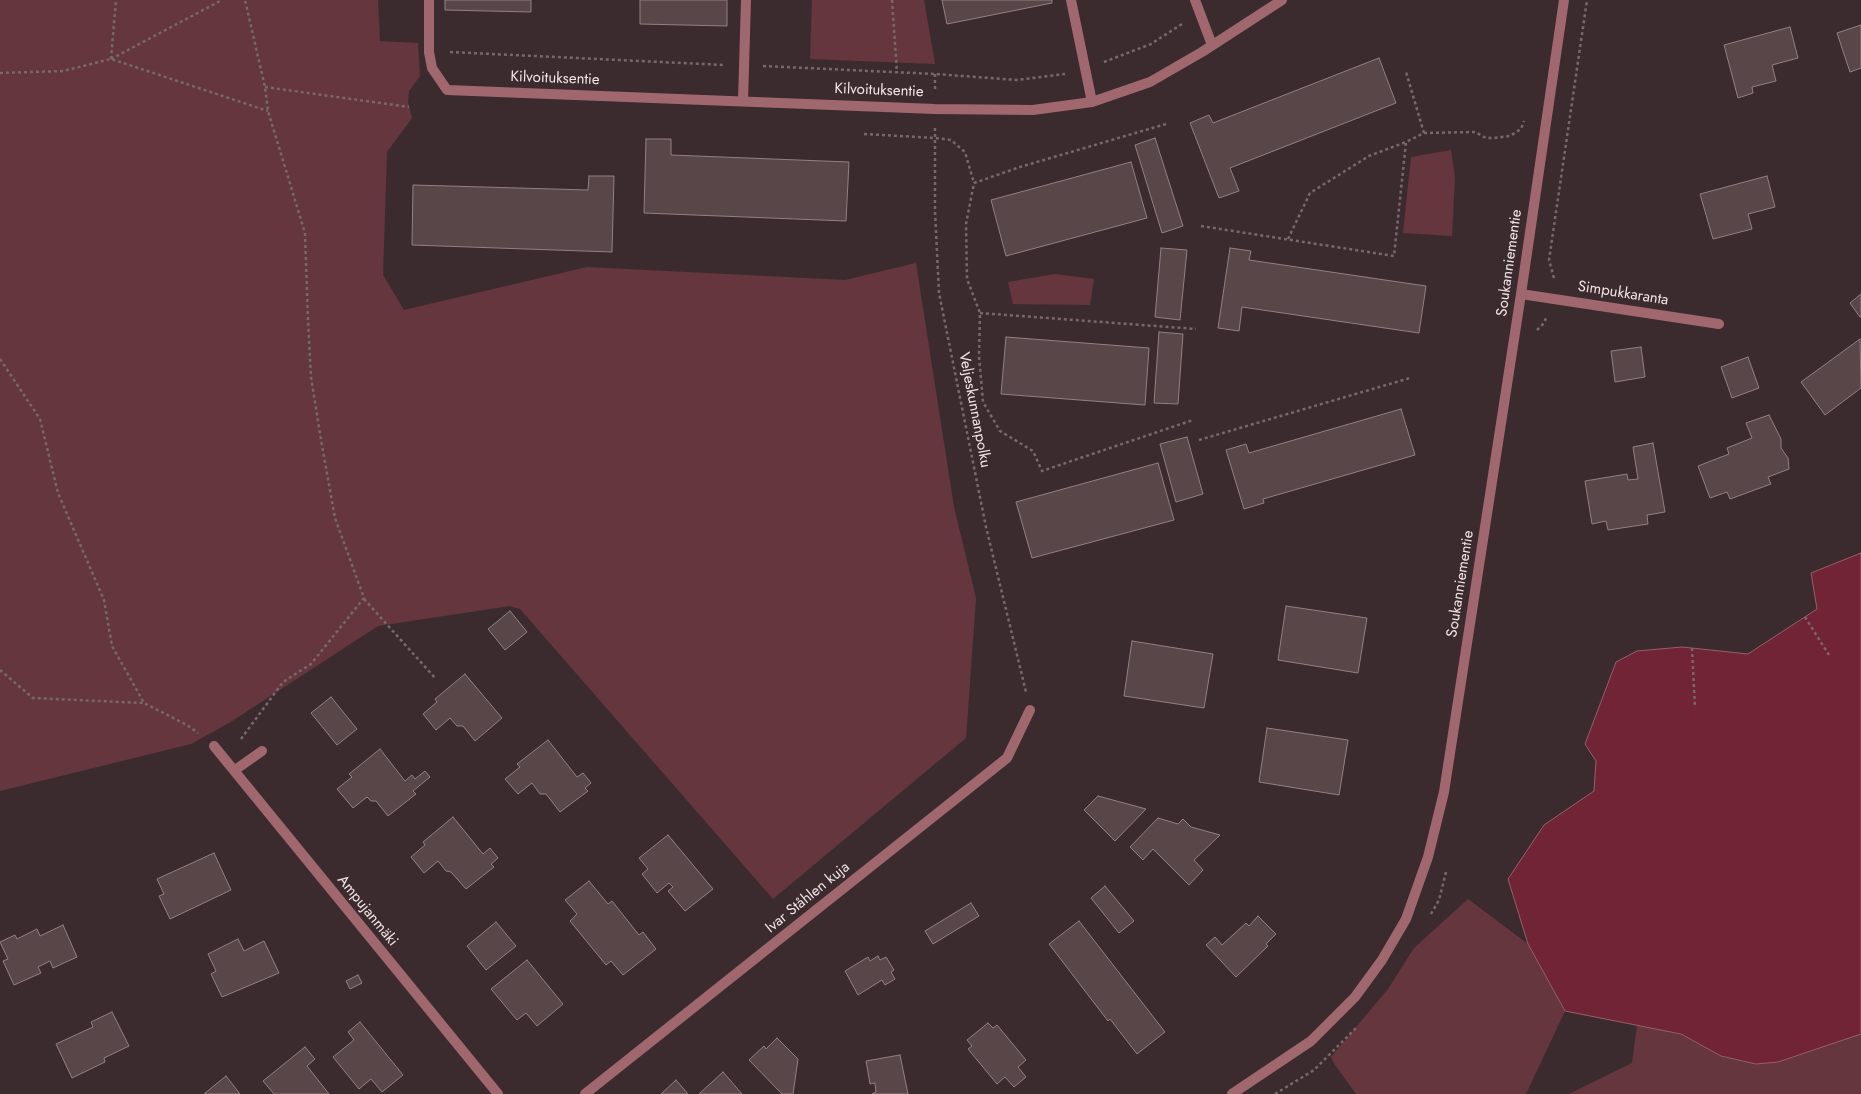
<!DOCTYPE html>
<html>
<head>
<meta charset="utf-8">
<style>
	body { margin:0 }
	canvas { display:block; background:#3c2b2e }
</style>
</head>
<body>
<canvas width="1861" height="1094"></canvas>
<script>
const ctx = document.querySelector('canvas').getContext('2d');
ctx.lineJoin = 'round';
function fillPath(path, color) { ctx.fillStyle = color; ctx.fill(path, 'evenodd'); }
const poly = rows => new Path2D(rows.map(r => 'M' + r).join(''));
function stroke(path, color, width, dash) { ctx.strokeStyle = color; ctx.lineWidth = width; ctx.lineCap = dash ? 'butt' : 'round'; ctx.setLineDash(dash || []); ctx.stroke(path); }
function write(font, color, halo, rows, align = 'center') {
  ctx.font = font + ' Jost,sans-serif'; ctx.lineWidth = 4; ctx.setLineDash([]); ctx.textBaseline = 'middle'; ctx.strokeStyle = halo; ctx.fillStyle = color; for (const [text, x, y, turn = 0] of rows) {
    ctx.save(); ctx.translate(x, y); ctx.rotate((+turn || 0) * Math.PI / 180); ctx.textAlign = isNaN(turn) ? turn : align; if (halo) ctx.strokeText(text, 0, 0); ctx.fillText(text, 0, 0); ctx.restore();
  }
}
const green = poly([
	[0,0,378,0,380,41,418,43,420,76,409,91,408,102,412,118,387,152,383,275,404,310,587,267,845,280,916,263,954,507,976,598,966,738,773,899,520,609,510,606,378,626,229,723,191,744,0,791],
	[812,0,924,0,935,64,810,59],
	[1451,150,1455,177,1452,236,1403,233,1411,157],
	[1055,274,1094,279,1090,305,1013,304,1008,282],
	[1468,899,1528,944,1565,1011,1526,1094,1356,1094,1335,1065,1331,1057,1388,989,1414,948],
	[1637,1025,1681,1034,1721,1055,1778,1062,1861,1034,1861,1094,1569,1094,1632,1063]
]);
const water = poly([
	[1861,553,1861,1034,1778,1062,1756,1064,1721,1056,1681,1034,1565,1011,1528,944,1508,879,1544,825,1594,791,1596,761,1585,744,1616,662,1637,651,1682,647,1748,654,1817,609,1811,573,1861,553]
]);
const building = poly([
	[445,0,531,0,531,12,445,10,445,0],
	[640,0,727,0,727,26,640,24,640,0],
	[942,0,1052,0,1052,3,947,24,942,0],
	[1861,25,1861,68,1850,72,1837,33,1861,25],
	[1790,27,1798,58,1772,65,1776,81,1752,87,1753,93,1738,98,1724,45,1790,27],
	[1379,58,1396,103,1230,168,1239,191,1219,198,1190,123,1209,115,1213,123,1379,58],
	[1155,138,1183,226,1162,233,1135,145,1155,138],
	[646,139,671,139,671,155,849,162,846,221,644,213,646,139],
	[1131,162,1147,218,1006,256,991,200,1131,162],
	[589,176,614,176,612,252,412,245,413,185,588,190,589,176],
	[1767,176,1775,207,1748,214,1752,229,1713,239,1700,194,1767,176],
	[1161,248,1187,250,1180,320,1155,317,1161,248],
	[1230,248,1251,251,1249,260,1426,286,1419,333,1242,307,1239,331,1218,328,1230,248],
	[1861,294,1861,317,1860,317,1850,303,1861,294],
	[1159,332,1183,334,1178,404,1154,403,1159,332],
	[1006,337,1149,348,1145,405,1001,394,1006,337],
	[1860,339,1861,388,1825,415,1801,382,1860,339],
	[1641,347,1645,377,1615,382,1611,351,1641,347],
	[1748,357,1759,388,1732,398,1721,367,1748,357],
	[1401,409,1415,455,1263,499,1264,503,1244,509,1226,450,1246,444,1249,453,1401,409],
	[1769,415,1781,439,1781,448,1788,458,1789,469,1768,477,1771,484,1730,499,1727,492,1710,498,1698,466,1729,454,1727,448,1752,438,1746,423,1769,415],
	[1187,437,1203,494,1176,502,1160,444,1187,437],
	[1653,443,1665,512,1647,515,1648,524,1608,530,1606,521,1592,524,1585,481,1627,474,1628,480,1638,479,1633,447,1653,443],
	[1158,463,1174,520,1032,558,1016,502,1158,463],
	[1286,606,1367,618,1358,673,1278,660,1286,606],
	[510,611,527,632,505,650,488,629,510,611],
	[1132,641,1213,654,1204,708,1124,696,1132,641],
	[465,674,502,718,475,741,463,726,457,726,450,718,436,730,423,714,437,702,435,699,465,674],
	[331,697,357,729,337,745,311,713,331,697],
	[1267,728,1348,740,1339,795,1259,782,1267,728],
	[548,740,577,777,583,773,591,783,585,788,588,791,560,812,546,794,540,794,532,783,518,794,505,779,520,767,517,764,548,740],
	[380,749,405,781,412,775,415,779,425,771,430,777,413,791,416,794,388,816,376,801,371,801,367,797,353,808,337,789,352,777,349,774,380,749],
	[1098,796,1146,809,1115,841,1084,810,1098,796],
	[453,817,483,854,490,848,498,858,491,864,494,867,466,889,451,872,446,871,438,861,424,873,411,857,425,845,423,842,453,817],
	[1158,818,1178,824,1183,819,1191,827,1220,835,1194,860,1203,870,1189,885,1153,849,1143,860,1130,847,1158,818],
	[668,835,713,889,685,911,668,891,673,887,669,883,657,893,642,874,648,869,639,858,668,835],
	[214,853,231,890,170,919,159,896,164,894,157,879,214,853],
	[589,881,608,904,612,901,639,935,643,932,656,949,623,975,611,961,606,965,570,921,577,914,565,900,589,881],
	[1105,886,1134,921,1119,933,1091,898,1105,886],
	[971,903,979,916,933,944,925,931,971,903],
	[1258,916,1276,934,1266,944,1268,946,1236,977,1206,945,1215,937,1222,945,1246,923,1249,926,1258,916],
	[1079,921,1165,1032,1137,1054,1110,1019,1108,1021,1049,944,1079,921],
	[496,922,516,946,486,970,467,946,496,922],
	[63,925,77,957,53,968,50,961,38,967,41,973,14,985,3,961,8,959,0,942,15,935,17,939,37,929,40,936,63,925],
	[238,939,244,951,264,941,279,973,222,997,211,974,216,971,208,954,238,939],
	[878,956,880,960,886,957,894,970,891,972,895,979,885,985,882,980,858,995,845,971,868,957,870,961,878,956],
	[527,960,563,1004,537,1026,526,1013,517,1020,491,989,527,960],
	[358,975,362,983,350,989,346,981,358,975],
	[112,1012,129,1046,104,1058,105,1062,72,1078,56,1044,93,1027,91,1022,112,1012],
	[360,1022,403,1075,382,1092,371,1079,359,1089,333,1057,354,1040,348,1032,360,1022],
	[988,1023,993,1028,997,1025,1026,1060,1018,1067,1026,1077,1014,1087,1005,1077,997,1084,968,1049,972,1046,967,1040,988,1023],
	[777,1038,798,1059,793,1094,782,1094,749,1060,764,1046,766,1049,777,1038],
	[305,1047,315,1059,307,1066,329,1094,274,1094,263,1081,305,1047],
	[900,1055,908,1094,872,1094,876,1092,875,1083,870,1084,866,1061,900,1055],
	[723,1072,742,1094,699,1094,723,1072],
	[226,1076,240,1094,204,1094,226,1076],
	[676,1080,688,1094,661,1094,676,1080]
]);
const path = poly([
	[892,0,897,73],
	[450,52,724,65],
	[111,59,222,0],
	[111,59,116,0],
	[1104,62,1151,44,1182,24],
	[763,66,935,74,1017,80,1065,74],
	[0,73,63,71,111,59,268,111],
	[265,87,409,107],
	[935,89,935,74],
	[1166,124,1020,167,974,183,966,224,967,279,980,313,979,356,983,402,1000,431,1033,451,1042,471,1193,420],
	[935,128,935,211,939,293,986,527,1026,692],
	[1424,133,1475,132,1486,138,1494,138,1510,136,1521,129,1524,121],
	[864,134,935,138,951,140,965,152,974,183],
	[1201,226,1394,256,1406,142,1424,133,1406,72],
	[1288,239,1310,193,1369,156,1406,142],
	[1554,278,1549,260,1587,0],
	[980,313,1196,329],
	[1537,330,1544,323,1546,318],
	[0,359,40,419,58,493,104,600,112,646,144,703,187,725,198,733],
	[1199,440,1410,378],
	[364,599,436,679],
	[1805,617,1829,655],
	[1692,648,1695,708],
	[0,670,33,698,143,703],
	[241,739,283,682,311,664,364,598,335,518,321,440,311,377,308,320,305,233,268,111,265,87,245,0],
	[1431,914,1439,900,1446,872],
	[1275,1094,1314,1070,1356,1028]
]);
const minor = poly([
	[429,0,429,52,432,68,447,90,935,109,1033,110,1092,102,1150,82,1202,52,1282,0],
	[1071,0,1092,102],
	[1195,0,1212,45],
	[743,101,746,0],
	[1521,294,1719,324],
	[214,746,498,1094],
	[235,770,262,751],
	[585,1094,1007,758,1030,710],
	[1232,1094,1311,1041,1355,997,1382,960,1406,919,1428,857,1444,792,1521,294,1564,0]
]);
const streetNames = [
	["Kilvoituksentie",555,79,2],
	["Kilvoituksentie",879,91,2],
	["Soukanniementie",1510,263,-82],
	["Simpukkaranta",1623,294,9],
	["Veljeskunnanpolku",974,410,79],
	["Soukanniementie",1461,584,-81],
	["Ivar Ståhlen kuja",808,898,-39],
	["Ampujanmäki",367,911,51]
];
fillPath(green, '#65363e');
fillPath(water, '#712436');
stroke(water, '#975e6b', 1);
fillPath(building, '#584648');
stroke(building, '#947f82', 1);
stroke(path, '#77686b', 2.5, [3, 3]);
stroke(minor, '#a1676f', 10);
write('15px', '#f0e5e6', '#3c2b2e', streetNames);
</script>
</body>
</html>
